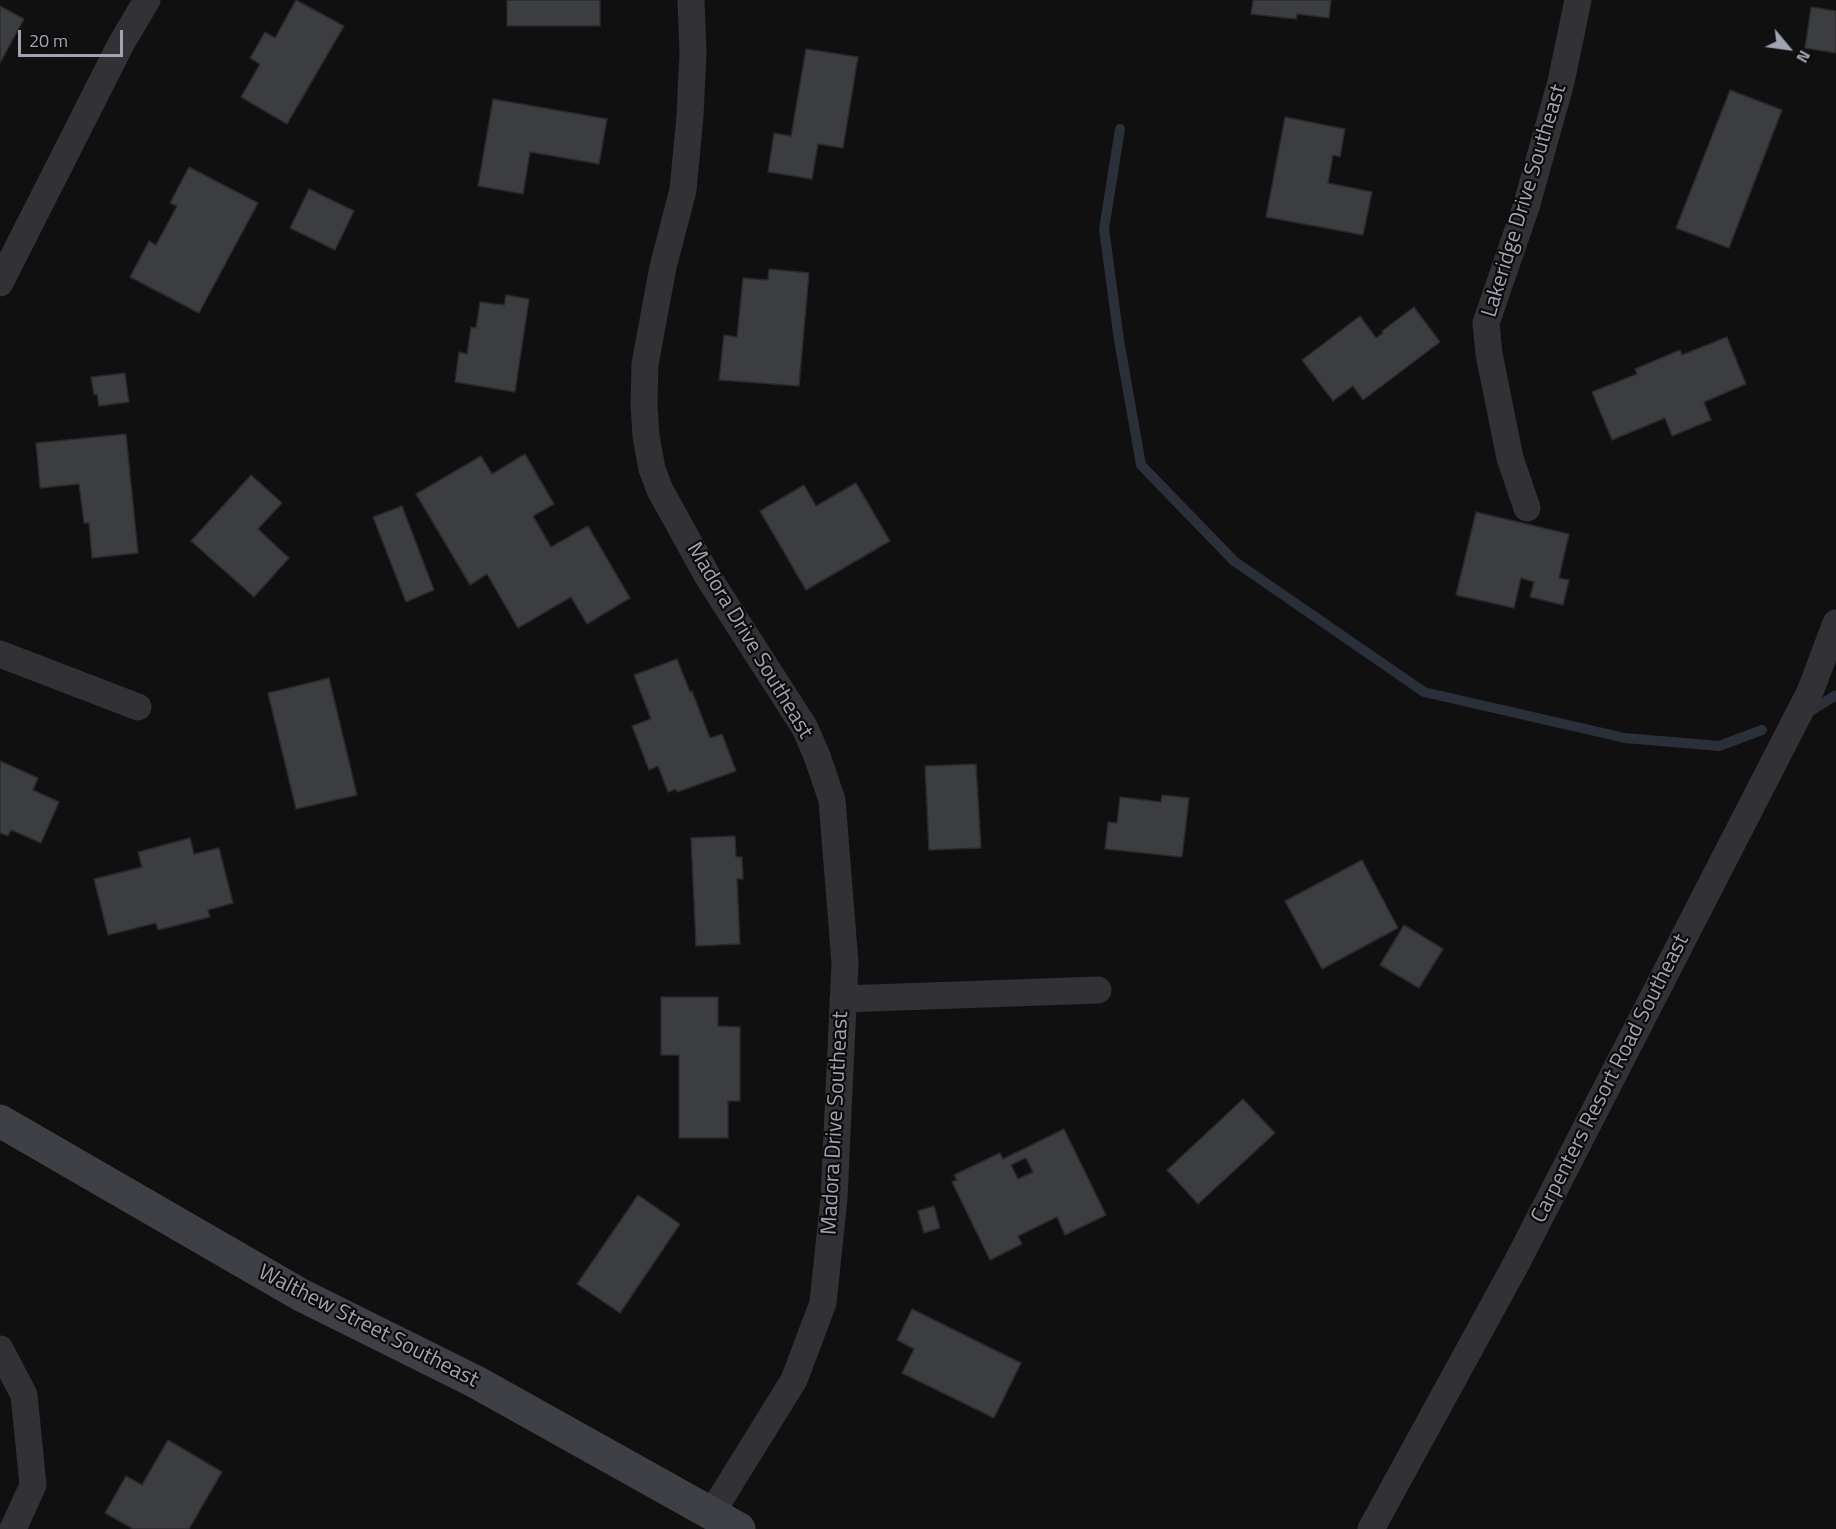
<!DOCTYPE html>
<html>
<head>
<meta charset="utf-8">
<style>
	body { margin:0 }
	#map { position:relative; width:1836px; height:1529px; overflow:hidden; background:#101011; font-family:"Titillium Web",sans-serif }
	canvas { display:block }
	.north { position:absolute; left:1758px; top:18px; width:60px; height:60px; -webkit-text-stroke:4px #0b0b0c; paint-order:stroke; rotate:119deg; font-size:16px; font-weight:700; line-height:24px; text-align:center; color:#a1a3b2 }
	.north::after { content:''; display:block; margin:auto; width:21px; height:27px; background:#a1a3b2; clip-path:polygon(50% 0,100% 100%,50% 72%,0 100%) }
	.scale { position:absolute; left:18px; top:30px; width:105px; height:27px; box-sizing:border-box; border:3px solid #a1a3b2; border-top:0; padding-left:8px; font-size:18px; line-height:21px; white-space:nowrap; color:#a1a3b2; -webkit-text-stroke:4px #0b0b0c; paint-order:stroke }
</style>
</head>
<body>
<div id="map">
<canvas width="1836" height="1529"></canvas>
<div class="north">N</div>
<div class="scale">20 m</div>
</div>
<script>
const ctx = document.querySelector('canvas').getContext('2d');
ctx.lineJoin = 'round';
const poly = rows => new Path2D(rows.map(r => 'M' + r).join(''));
function stroke(path, color, width, dash) { ctx.strokeStyle = color; ctx.lineWidth = width; ctx.lineCap = dash ? 'butt' : 'round'; ctx.setLineDash(dash || []); ctx.stroke(path); }
function fillPath(path, color) { ctx.fillStyle = color; ctx.fill(path, 'evenodd'); }
function write(font, color, halo, rows, align = 'center') {
  ctx.font = font + ' "Titillium Web",sans-serif'; ctx.lineWidth = 4.5; ctx.setLineDash([]); ctx.textBaseline = 'middle'; ctx.strokeStyle = halo; ctx.fillStyle = color; for (const [text, x, y, turn = 0] of rows) {
    ctx.save(); ctx.translate(x, y); ctx.rotate((+turn || 0) * Math.PI / 180); ctx.textAlign = isNaN(turn) ? turn : align; if (halo) ctx.strokeText(text, 0, 0); ctx.fillText(text, 0, 0); ctx.restore();
  }
}
const stream = poly([
	[1120,129,1104,229,1119,340,1141,465,1234,561,1424,692,1625,738,1719,746,1762,730],
	[1812,710,1836,695]
]);
const building = poly([
	[296,0,344,26,287,124,241,97,260,64,250,58,265,32,275,38,296,0],
	[507,0,600,0,600,26,507,26,507,0],
	[1253,0,1331,0,1329,18,1297,14,1296,19,1251,14,1253,0],
	[0,6,24,19,0,63,0,6],
	[1811,7,1836,11,1836,53,1805,48,1811,7],
	[806,49,858,57,843,148,818,144,812,179,768,172,774,133,791,136,806,49],
	[1730,90,1782,110,1729,248,1676,228,1730,90],
	[493,99,607,119,599,164,530,152,523,194,478,186,493,99],
	[1285,117,1345,129,1340,157,1333,155,1328,183,1372,192,1363,235,1266,217,1285,117],
	[189,167,258,203,199,313,130,277,149,241,156,245,177,206,170,203,189,167],
	[309,189,354,211,335,250,290,228,309,189],
	[769,269,809,273,799,386,719,380,724,335,737,337,743,278,768,280,769,269],
	[506,295,529,299,515,392,455,382,459,352,467,354,471,327,476,328,480,302,504,305,506,295],
	[1414,307,1440,342,1363,400,1353,386,1333,401,1302,360,1360,316,1376,338,1383,333,1382,331,1414,307],
	[1727,337,1746,384,1704,402,1711,420,1672,436,1665,418,1612,440,1592,392,1637,374,1635,369,1680,350,1682,355,1727,337],
	[125,373,129,402,99,406,97,394,94,395,91,377,125,373],
	[126,434,138,553,92,558,89,523,84,523,79,484,40,488,36,443,126,434],
	[525,454,554,504,533,516,551,547,588,526,630,598,587,624,571,597,518,628,487,574,470,585,416,494,481,456,492,474,525,454],
	[251,475,282,503,258,529,289,558,254,597,191,541,251,475],
	[856,483,890,541,806,590,760,511,804,485,816,506,856,483],
	[402,506,434,590,406,602,373,517,402,506],
	[1476,512,1569,534,1559,578,1569,580,1563,605,1530,597,1534,582,1521,578,1514,608,1456,595,1476,512],
	[677,659,690,692,692,691,710,738,722,734,736,771,677,792,676,789,668,792,658,766,649,770,632,726,651,719,634,675,677,659],
	[329,678,357,795,296,809,268,693,329,678],
	[0,761,38,778,33,790,59,802,41,843,11,830,8,836,0,833,0,761],
	[976,764,981,848,929,850,925,766,976,764],
	[1162,795,1189,798,1182,857,1105,849,1108,822,1117,823,1120,797,1161,802,1162,795],
	[735,836,736,857,742,857,743,879,737,879,740,944,696,946,691,838,735,836],
	[190,838,194,854,219,848,233,903,208,910,210,917,158,930,156,923,108,935,94,879,142,867,138,852,190,838],
	[1362,860,1398,928,1322,969,1285,901,1362,860],
	[1404,925,1443,949,1419,988,1380,965,1404,925],
	[661,997,718,997,718,1026,740,1027,740,1101,728,1101,728,1138,679,1138,679,1055,661,1055,661,997],
	[1243,1099,1275,1133,1198,1204,1167,1170,1243,1099],
	[1064,1129,1106,1215,1065,1235,1057,1217,1018,1236,1022,1244,990,1260,952,1182,957,1180,954,1175,1000,1153,1003,1159,1064,1129],
	[1026,1158,1033,1172,1018,1179,1011,1165,1026,1158],
	[638,1195,680,1224,620,1313,577,1284,638,1195],
	[934,1206,940,1228,924,1233,918,1211,934,1206],
	[912,1309,1021,1363,994,1418,902,1373,914,1349,897,1340,912,1309],
	[168,1440,222,1472,189,1529,133,1529,105,1513,126,1476,142,1485,168,1440]
]);
const street = poly([
	[691,0,693,53,690,116,683,190,663,267,645,364,644,405,646,436,652,469,660,490,708,577,805,728,817,756,832,800,845,963,834,1198,823,1303,794,1380,711,1514],
	[0,283,121,44,147,0],
	[1527,508,1510,458,1489,354,1486,323,1526,207,1561,82,1578,0],
	[0,654,138,707],
	[843,999,1098,990],
	[0,1349,24,1395,33,1485,13,1529],
	[1371,1529,1515,1266,1810,692,1836,623]
]);
const secondary = poly([
	[0,1121,301,1295,476,1382,739,1529]
]);
const streetNames = [
	["Lakeridge Drive Southeast",1525,201,-73],
	["Madora Drive Southeast",749,641,59],
	["Carpenters Resort Road Southeast",1611,1079,-63],
	["Madora Drive Southeast",836,1123,-87],
	["Walthew Street Southeast",368,1327,27]
];
stroke(stream, '#2a3039', 10);
fillPath(building, '#3c3d41');
stroke(building, '#2a2a2d', 1.5);
stroke(street, '#313136', 27);
stroke(secondary, '#3f3f46', 33);
write('22px', '#a1a3b2', '#0b0b0c', streetNames);
</script>
</body>
</html>
